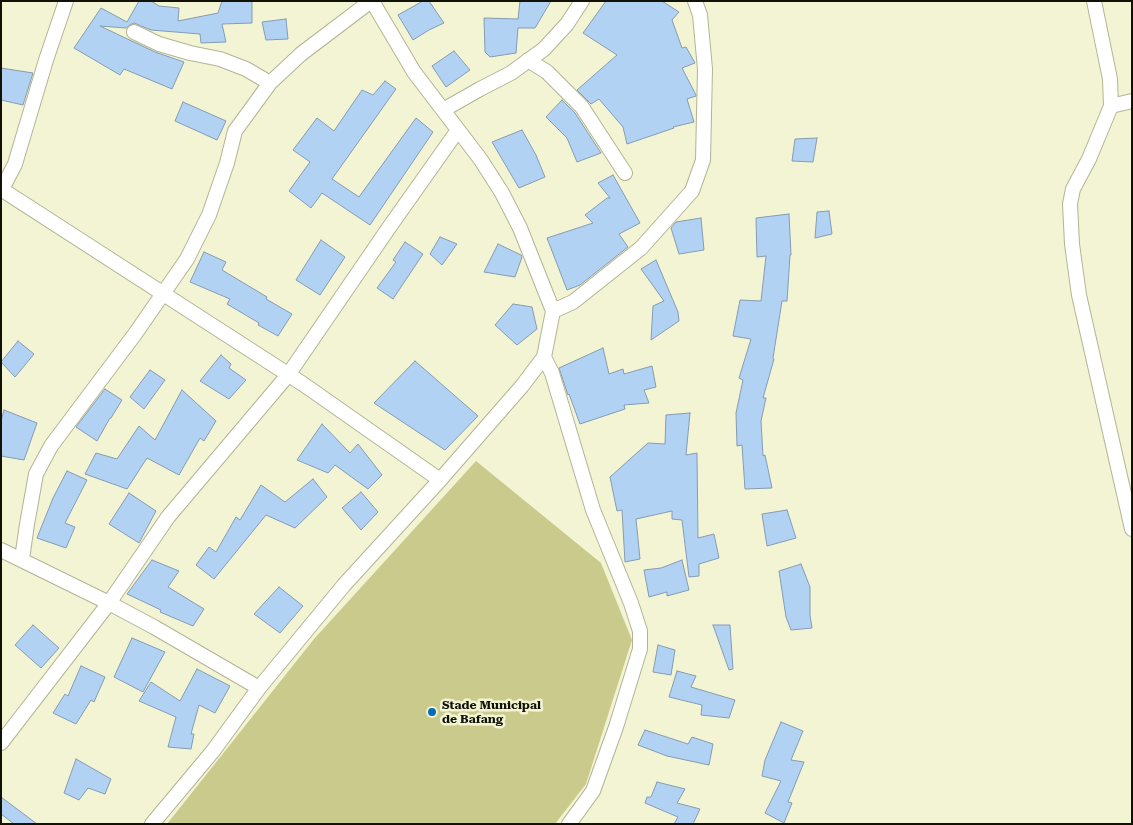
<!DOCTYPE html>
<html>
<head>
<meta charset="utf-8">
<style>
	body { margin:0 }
	#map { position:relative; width:1133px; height:825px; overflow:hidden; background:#f3f4d3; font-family:"Roboto Serif",serif }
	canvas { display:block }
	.frame { position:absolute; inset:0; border:2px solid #111106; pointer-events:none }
</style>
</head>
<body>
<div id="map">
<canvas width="1133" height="825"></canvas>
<div class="frame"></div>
</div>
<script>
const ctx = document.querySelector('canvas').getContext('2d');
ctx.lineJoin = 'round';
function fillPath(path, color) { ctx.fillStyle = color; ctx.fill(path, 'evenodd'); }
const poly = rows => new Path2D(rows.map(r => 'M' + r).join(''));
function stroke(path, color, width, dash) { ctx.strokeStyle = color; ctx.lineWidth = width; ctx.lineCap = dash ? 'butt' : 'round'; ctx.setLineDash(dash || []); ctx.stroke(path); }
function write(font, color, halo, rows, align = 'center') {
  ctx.font = font + ' "Roboto Serif",serif'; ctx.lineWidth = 5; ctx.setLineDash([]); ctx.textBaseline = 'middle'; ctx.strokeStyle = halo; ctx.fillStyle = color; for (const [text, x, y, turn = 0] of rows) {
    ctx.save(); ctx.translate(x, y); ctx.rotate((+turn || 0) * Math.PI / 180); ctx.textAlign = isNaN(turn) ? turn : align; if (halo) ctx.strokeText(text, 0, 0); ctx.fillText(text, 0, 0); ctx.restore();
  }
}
const green = poly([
	[476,461,601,563,632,640,586,784,555,824,167,824,314,639]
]);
const building = poly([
	[139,1,151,1,159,6,179,8,178,21,218,13,222,1,252,1,252,23,222,24,226,42,201,43,200,34,151,30,134,23,130,25,126,28,100,26,155,52,184,62,172,89,124,69,120,75,74,48,101,8,127,22,139,1],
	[423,1,429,1,444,23,429,30,413,40,398,15,423,1],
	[520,1,551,1,535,28,518,28,516,53,490,57,485,52,484,18,518,19,520,1],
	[606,1,662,1,679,12,672,20,682,48,686,47,695,63,682,68,696,95,696,96,687,99,694,122,673,127,674,128,627,144,623,127,599,99,591,104,577,90,617,55,583,33,606,1],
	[286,19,288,39,266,40,262,22,286,19],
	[454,51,470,70,446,87,432,66,454,51],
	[1,68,33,73,23,105,1,100,1,68],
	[385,81,396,89,332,179,359,197,416,118,433,132,370,225,322,193,311,208,289,191,310,162,293,150,317,118,334,131,362,90,373,95,385,81],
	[562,100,575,113,601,153,577,162,567,138,546,117,562,100],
	[183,102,226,121,217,140,175,121,183,102],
	[522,130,536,155,545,177,519,188,492,142,522,130],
	[817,138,813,162,792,161,795,139,817,138],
	[613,175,640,223,619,234,628,247,580,285,567,290,547,238,593,223,585,215,607,198,610,198,598,183,613,175],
	[829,211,832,234,815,238,817,212,829,211],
	[789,214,791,255,790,255,787,301,782,301,773,358,774,359,763,398,766,398,761,421,763,456,765,455,772,488,745,489,742,445,737,446,736,413,743,380,739,378,751,339,733,336,740,300,761,301,766,256,757,257,756,218,789,214],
	[701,218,704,250,679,254,671,228,676,222,701,218],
	[440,237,457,244,442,265,430,254,440,237],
	[321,240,345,257,320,295,296,280,321,240],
	[405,242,423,254,393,299,377,288,396,262,393,260,405,242],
	[498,244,521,255,522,257,515,277,484,272,498,244],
	[204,252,226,262,222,270,267,297,266,299,292,314,278,336,258,325,259,323,227,304,230,299,190,282,204,252],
	[656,260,678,312,679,321,651,340,653,306,664,301,641,269,656,260],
	[513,304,532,307,537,329,517,345,495,325,513,304],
	[18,341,34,354,15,377,1,362,18,341],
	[603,348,609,374,623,369,624,374,652,366,656,387,644,390,649,403,624,405,625,409,580,424,569,394,568,395,559,368,603,348],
	[221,355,231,364,229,368,246,380,229,399,200,381,221,355],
	[415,361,478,416,445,450,374,403,415,361],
	[150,370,165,380,144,409,130,397,150,370],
	[105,389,122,400,111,418,110,418,97,441,76,427,105,389],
	[182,390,216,421,204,441,200,438,179,475,147,458,127,489,85,474,96,453,117,459,139,426,155,440,182,390],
	[4,410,37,423,24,460,1,456,1,421,4,410],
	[690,413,686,455,697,453,698,538,714,534,719,558,699,564,699,576,689,577,682,520,672,519,672,511,636,519,640,559,625,562,622,510,617,511,610,477,648,443,665,444,666,415,690,413],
	[322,424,350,453,358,444,382,475,368,489,335,465,328,473,297,460,322,424],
	[67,471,87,480,65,523,75,527,66,548,37,538,53,498,67,471],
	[313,479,327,497,295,528,266,515,214,579,196,565,209,547,216,552,236,517,240,520,261,485,285,502,313,479],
	[361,492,378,512,361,530,342,508,361,492],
	[129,493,156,511,139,543,109,524,129,493],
	[787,510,796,538,767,546,762,514,787,510],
	[152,560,179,571,168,587,204,609,193,626,160,612,161,610,127,594,152,560],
	[682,560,689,590,667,596,667,592,649,597,644,570,661,568,682,560],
	[801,564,810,587,810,615,812,628,791,630,786,617,779,571,801,564],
	[279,587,303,606,280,633,254,614,279,587],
	[33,625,59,648,41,668,15,645,33,625],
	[713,625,730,625,733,669,729,670,713,625],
	[132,638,165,652,143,692,114,677,132,638],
	[658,645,675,650,671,675,653,672,658,645],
	[81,666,105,677,94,702,91,700,76,724,53,713,65,694,68,696,81,666],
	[197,669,230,686,215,713,199,705,191,734,194,734,191,749,168,747,176,717,139,701,151,682,180,701,197,669],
	[677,671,696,676,691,687,735,700,729,718,701,715,702,705,669,697,677,671],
	[781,722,803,731,791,760,804,762,788,802,792,803,784,823,765,813,781,781,762,776,765,760,781,722],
	[645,730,688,744,692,737,713,744,709,765,667,756,638,745,645,730],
	[76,759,111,779,105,794,88,788,79,800,64,793,76,759],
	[657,782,685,789,677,803,700,809,693,824,674,824,678,817,645,803,647,797,651,797,657,782],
	[1,797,37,824,14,824,1,814,1,797]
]);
const street = poly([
	[1094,1,1110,79,1111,106,1089,159,1073,189,1070,204,1072,244,1079,295,1132,529],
	[134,32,159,44,190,53,220,59,246,69,270,83],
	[528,60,547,72,582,107,625,173],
	[1111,106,1132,101],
	[443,110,480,89,511,73,544,49,567,24,582,1],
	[1,189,303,384,440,480],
	[1,191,15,164,46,60,66,1],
	[553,311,573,302,641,248,692,191,703,160,705,69,700,15,695,1],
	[544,357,552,373,593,510,631,603,640,631,640,649,616,727,593,791,569,824],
	[1,550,109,603,154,627,259,688],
	[22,559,27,524,36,474,51,446,135,334,187,259,209,215,227,163,235,131,270,83,301,54,371,1],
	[1,743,109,603,168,517,288,375,388,229,458,130],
	[152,824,213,751,259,688,344,585,440,480,522,386,544,357,553,311,520,228,502,193,481,160,414,72,372,1]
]);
const markers = [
	[432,712,5,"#046bb7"]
];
const poiNames = [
	["Stade Municipal",442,705],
	["de Bafang",442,719]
];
fillPath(green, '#caca8d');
fillPath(building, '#b2d2f4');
stroke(building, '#849bb2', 1);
stroke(street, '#b3b494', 16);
stroke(street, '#fff', 14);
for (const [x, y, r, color] of markers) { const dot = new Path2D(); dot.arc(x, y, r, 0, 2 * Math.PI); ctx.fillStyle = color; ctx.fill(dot); stroke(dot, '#f3f4d3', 2); }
write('bold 12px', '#111106', '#f3f4d3', poiNames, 'left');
</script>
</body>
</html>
